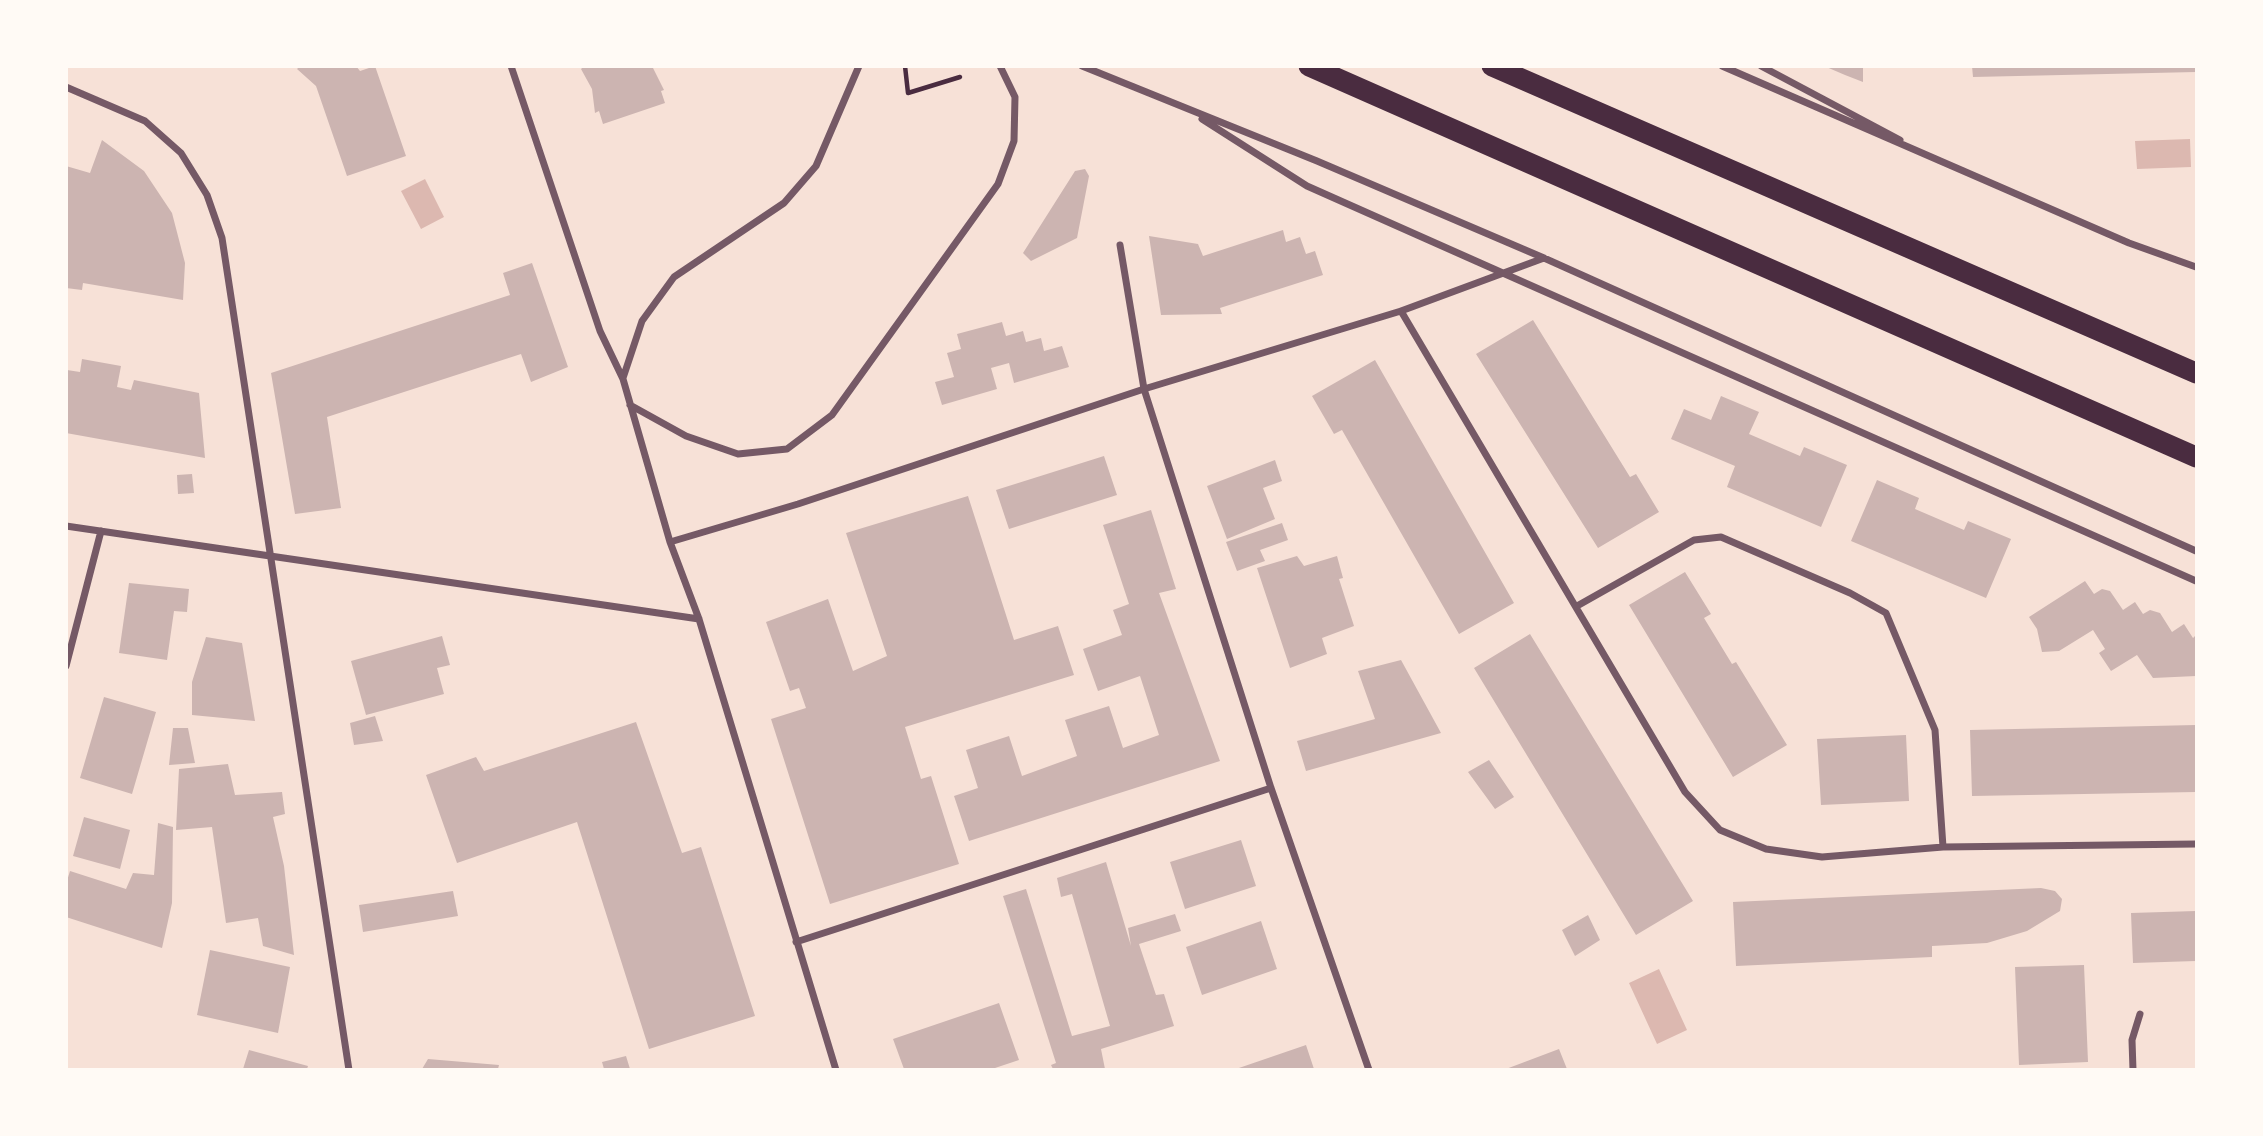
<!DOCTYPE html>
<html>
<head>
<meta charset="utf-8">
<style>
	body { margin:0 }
	#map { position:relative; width:2263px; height:1136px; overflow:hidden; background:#f7e1d7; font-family:Manrope,sans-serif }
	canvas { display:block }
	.frame { position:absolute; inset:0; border:68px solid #fffaf5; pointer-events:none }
</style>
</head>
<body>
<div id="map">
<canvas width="2263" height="1136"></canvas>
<div class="frame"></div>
</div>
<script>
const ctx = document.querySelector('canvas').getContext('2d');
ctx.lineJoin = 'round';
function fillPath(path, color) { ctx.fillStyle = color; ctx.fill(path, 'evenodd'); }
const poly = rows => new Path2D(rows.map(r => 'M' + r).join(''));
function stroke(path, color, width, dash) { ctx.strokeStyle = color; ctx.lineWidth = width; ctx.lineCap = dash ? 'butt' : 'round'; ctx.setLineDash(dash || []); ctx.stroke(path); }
const water = poly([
	[2190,139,2191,167,2137,169,2135,141],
	[425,179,444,217,421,229,401,191],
	[1659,969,1687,1030,1657,1044,1629,983]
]);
const building = poly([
	[300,66,356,66,360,71,375,66,406,156,347,176,316,86,297,69],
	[584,66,652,66,664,90,661,91,665,103,603,124,599,111,595,113,592,89,581,69],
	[1824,66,1863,66,1863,82,1845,75],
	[1972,66,2196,66,2196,72,1973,77],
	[102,140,144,171,172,213,185,263,183,300,83,283,82,290,66,288,66,166,90,173],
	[1085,169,1089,176,1077,238,1031,261,1023,253,1075,171],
	[1283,230,1286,242,1300,237,1306,254,1315,251,1323,275,1220,308,1222,314,1161,315,1149,236,1198,244,1203,256],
	[532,263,568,367,531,382,521,354,327,417,341,508,295,514,271,373,510,295,503,273],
	[1533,320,1630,477,1636,474,1659,512,1598,548,1476,354],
	[1002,322,1006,336,1023,331,1026,342,1041,338,1044,351,1062,346,1069,367,1014,383,1009,363,991,368,997,389,942,405,935,382,954,377,947,353,961,349,957,334],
	[82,359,121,366,117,387,131,390,134,380,199,393,205,458,66,433,67,370,80,372],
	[1375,360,1514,603,1459,634,1342,430,1334,434,1312,396],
	[1721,396,1759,412,1749,434,1800,456,1804,447,1847,465,1821,527,1727,487,1735,466,1671,439,1684,409,1711,420],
	[1104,456,1117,495,1009,529,996,490],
	[1275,460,1282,481,1263,488,1275,519,1227,539,1207,486],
	[192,474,194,493,178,494,177,475],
	[1877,480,1919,498,1915,509,1964,530,1968,521,2011,539,1986,598,1851,541],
	[968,496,1014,640,1058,626,1074,675,905,727,921,779,931,776,959,864,830,904,771,719,806,708,799,688,790,691,766,622,828,599,853,671,887,656,846,533],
	[1151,510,1176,589,1159,593,1220,761,969,841,954,796,978,788,966,750,1009,736,1022,776,1077,756,1065,720,1109,706,1123,748,1159,735,1140,676,1098,691,1083,649,1122,635,1113,610,1129,604,1103,525],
	[1282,523,1288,540,1260,550,1265,561,1237,571,1226,542],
	[1297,556,1304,566,1337,556,1343,578,1339,579,1354,626,1322,638,1327,654,1290,668,1257,568],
	[1685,572,1711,614,1704,618,1732,664,1736,662,1787,745,1733,777,1629,605],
	[2085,581,2094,594,2102,589,2110,591,2123,610,2135,602,2143,614,2150,610,2160,613,2172,632,2184,624,2193,638,2196,635,2196,676,2153,678,2137,655,2111,671,2099,653,2105,649,2093,630,2059,651,2042,652,2037,629,2029,617],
	[129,583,189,589,187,612,174,611,167,660,119,653],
	[1530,634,1693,901,1636,935,1474,668],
	[442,636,450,665,437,668,444,694,366,715,351,661],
	[206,637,242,643,255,721,192,715,192,682],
	[1401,660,1441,733,1306,771,1297,741,1375,719,1358,671],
	[104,697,156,712,132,794,80,778],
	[375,716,383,741,354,745,350,723],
	[636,722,682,853,701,847,755,1016,649,1049,577,822,457,863,426,775,476,757,484,771],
	[2196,725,2196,792,1972,796,1970,730],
	[173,728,188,728,195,763,169,765],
	[1906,735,1909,801,1821,805,1817,739],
	[1489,760,1514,797,1495,809,1468,772],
	[228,764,235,795,282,792,285,814,273,817,284,866,294,955,263,946,258,918,226,923,212,827,176,830,179,769],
	[84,817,130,830,120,869,73,856],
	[158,823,173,827,172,903,162,948,66,917,66,884,70,871,126,889,133,873,154,875],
	[1241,840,1256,886,1185,909,1170,862],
	[1106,862,1131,946,1128,928,1175,914,1181,931,1139,944,1156,995,1164,994,1174,1026,1101,1049,1105,1069,1053,1069,1051,1065,1056,1063,1003,896,1026,889,1072,1036,1110,1026,1072,894,1061,897,1057,878],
	[2041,888,2055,891,2062,899,2060,911,2027,931,1987,943,1932,946,1932,957,1736,966,1733,902],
	[453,891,458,916,363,932,359,905],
	[2196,911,2196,961,2133,963,2131,913],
	[1588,915,1600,940,1575,956,1562,930],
	[1261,921,1277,969,1202,995,1186,947],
	[210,950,290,967,278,1033,197,1015],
	[2084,965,2088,1062,2019,1065,2015,967],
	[999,1003,1019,1060,992,1069,904,1069,893,1039],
	[1306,1045,1314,1069,1236,1069],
	[1559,1049,1567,1069,1506,1069],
	[249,1050,308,1066,307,1069,243,1069],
	[626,1056,630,1069,604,1069,602,1062],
	[428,1059,499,1065,498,1069,422,1069]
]);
const path = poly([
	[905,66,908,93,960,77]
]);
const minor = poly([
	[511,66,600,331,623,379,670,542,699,619,836,1070],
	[1082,66,1317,161,1544,258,2196,551],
	[1722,66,2129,243,2196,267],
	[1761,66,1900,140],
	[66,87,145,121,181,153,207,195,222,238,349,1070],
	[1202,119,1307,186,2196,581],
	[1120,245,1144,389,1271,788,1369,1070],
	[1401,311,1685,792,1720,830,1766,849,1822,857,1943,847,2196,844],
	[623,378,642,321,674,277,784,203,816,166,859,66],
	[630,405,686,436,738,454,787,449,832,415,998,184,1014,141,1015,97,1000,66],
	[66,526,699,619],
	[670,542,798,504,1144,389,1401,311,1544,258],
	[1577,606,1694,540,1721,537,1850,593,1886,613,1935,730,1943,847],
	[66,666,101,531],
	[796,942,1271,788],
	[2133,1070,2132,1040,2140,1014]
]);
const motorway = poly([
	[1309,66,2196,457],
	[1492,66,2196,373]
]);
fillPath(water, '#dcb8b0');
fillPath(building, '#ccb4b1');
stroke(path, '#4a2c40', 4.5);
stroke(minor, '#755966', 7);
stroke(motorway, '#4a2c40', 21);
</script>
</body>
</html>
